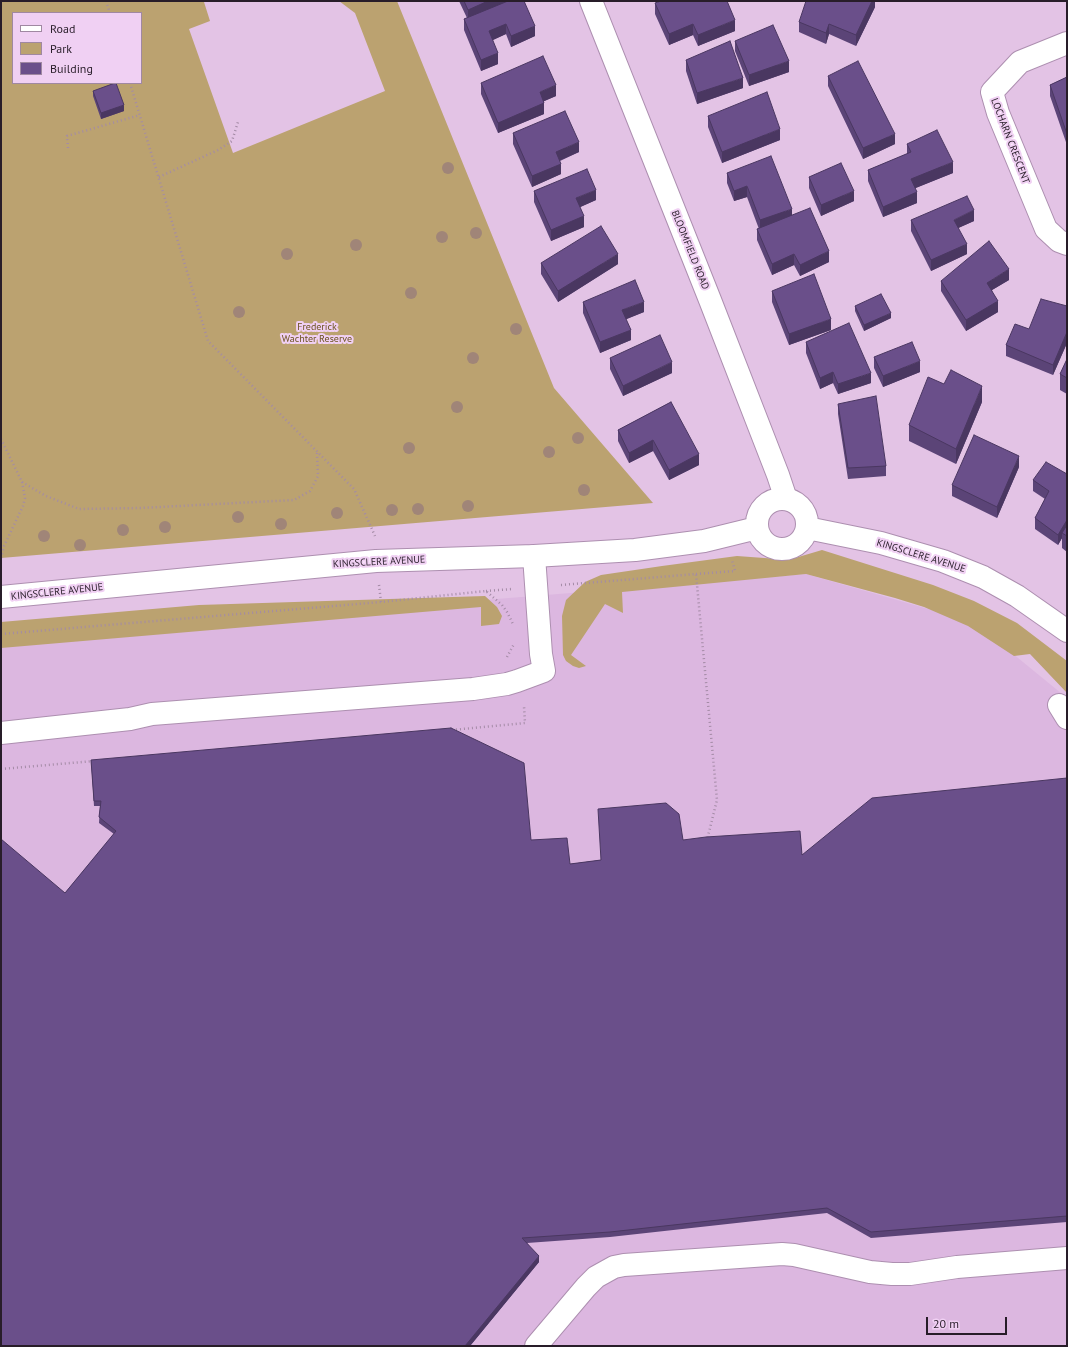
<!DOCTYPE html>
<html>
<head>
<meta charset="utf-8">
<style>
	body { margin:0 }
	#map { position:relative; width:1068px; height:1347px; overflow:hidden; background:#e3c3e5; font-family:"PT Sans",sans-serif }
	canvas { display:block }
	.frame { position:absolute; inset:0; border:2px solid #281d29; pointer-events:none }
	.legend { position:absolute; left:12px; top:12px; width:130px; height:72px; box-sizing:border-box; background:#f0d0f3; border:1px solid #a088a2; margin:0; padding:5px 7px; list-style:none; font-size:12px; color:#281d29 }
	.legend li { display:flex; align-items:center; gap:8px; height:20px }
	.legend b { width:20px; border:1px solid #a088a2 }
	.scale { position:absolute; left:926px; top:1317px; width:81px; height:18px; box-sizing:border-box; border:2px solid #281d29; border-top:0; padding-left:5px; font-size:12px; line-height:14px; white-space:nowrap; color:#281d29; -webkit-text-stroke:3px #f0d0f3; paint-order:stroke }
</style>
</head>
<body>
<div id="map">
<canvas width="1068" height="1347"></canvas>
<div class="frame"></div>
<ul class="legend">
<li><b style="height:5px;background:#fff"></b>Road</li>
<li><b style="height:11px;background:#bba270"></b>Park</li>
<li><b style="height:11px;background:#6a4f8a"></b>Building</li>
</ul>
<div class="scale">20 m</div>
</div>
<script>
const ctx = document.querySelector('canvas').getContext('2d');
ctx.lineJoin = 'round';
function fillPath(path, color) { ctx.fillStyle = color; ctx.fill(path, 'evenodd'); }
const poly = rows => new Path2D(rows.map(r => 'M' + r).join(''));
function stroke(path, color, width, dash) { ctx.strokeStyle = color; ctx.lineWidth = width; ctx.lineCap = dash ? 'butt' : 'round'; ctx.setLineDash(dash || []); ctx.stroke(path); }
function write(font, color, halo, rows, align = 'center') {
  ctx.font = font + ' "PT Sans",sans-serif'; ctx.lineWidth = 4; ctx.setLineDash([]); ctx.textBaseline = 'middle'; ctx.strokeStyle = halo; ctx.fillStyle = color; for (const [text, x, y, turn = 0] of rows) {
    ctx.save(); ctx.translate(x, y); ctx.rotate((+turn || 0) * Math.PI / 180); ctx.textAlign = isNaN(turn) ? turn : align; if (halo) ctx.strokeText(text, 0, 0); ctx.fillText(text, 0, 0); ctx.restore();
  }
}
const built = poly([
	[806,574,974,622,1067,698,1067,1346,1,1346,1,639]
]);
const green = poly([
	[1,1,207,1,204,2,210,21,189,29,233,153,385,91,355,13,339,1,397,1,554,388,653,503,1,558],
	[13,13,141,13,141,83,13,83],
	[822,550,933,585,974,601,1017,623,1067,661,1067,693,1030,654,1014,656,968,626,924,607,895,598,806,574,622,592,623,613,605,604,571,655,586,666,579,668,573,666,566,661,563,655,562,616,566,600,585,582,601,575,662,566,737,556,778,559,795,558],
	[485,596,497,607,502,616,499,624,481,626,481,607,1,648,1,622,199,605]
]);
const path = poly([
	[106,1,110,13],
	[130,83,208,341,354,489,375,536],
	[68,148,67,136,140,115],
	[159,177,218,150,232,141,238,122],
	[1,439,22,482,25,498,23,506,4,546,1,558],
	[22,482,46,496,79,509,140,508,294,500,310,491,318,476,317,453],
	[696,574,735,571,732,560],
	[379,585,381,602,486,591,502,605,507,612,513,624],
	[561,585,696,574,717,800,707,840],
	[486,591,512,589],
	[1,634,381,602],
	[507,657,514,644],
	[452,730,525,723,524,706],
	[1,769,94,761]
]);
const minor = poly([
	[591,1,710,300,778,475,786,499],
	[1067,43,1020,62,992,92,998,113,1046,229,1059,241,1067,244],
	[1059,705,1067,718],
	[1,733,130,719,152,714,473,689,507,684,517,681,544,671,541,654,534,556],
	[536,1346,586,1287,596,1277,614,1267,624,1265,782,1254,794,1255,870,1272,892,1274,910,1274,957,1267,1067,1258]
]);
const major = poly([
	'757 524a25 25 0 1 1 50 0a25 25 0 1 1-50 0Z',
	[807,528,881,543,943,561,983,577,1017,596,1067,631],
	[1,597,376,561,534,556,635,550,704,541,757,528]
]);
const trees = [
	[448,168],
	[476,233],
	[442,237],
	[356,245],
	[287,254],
	[411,293],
	[239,312],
	[516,329],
	[473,358],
	[457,407],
	[578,438],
	[409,448],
	[549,452],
	[584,490],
	[468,506],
	[418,509],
	[392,510],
	[337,513],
	[238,517],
	[281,524],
	[165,527],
	[123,530],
	[44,536],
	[80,545]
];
const wall = poly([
	[459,1,524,1,535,36,511,47,506,34,492,40,498,64,481,71,464,30,464,19,467,18],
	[875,1,875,7,856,46,829,34,826,44,799,32,799,22],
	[655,3,735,31,698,46,693,35,669,45,655,14],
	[735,41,789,72,749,86,735,51],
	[686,60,743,88,697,104,686,71],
	[828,76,895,144,863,159,828,86],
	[1067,77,1067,145,1050,96,1050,85],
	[481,83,556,96,544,101,544,114,498,133,481,94],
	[93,91,124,111,101,119,93,96],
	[708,116,780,140,722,163,708,127],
	[513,133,579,152,560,161,561,174,532,187,513,144],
	[907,144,953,173,915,188,917,203,883,217,868,181,868,170,907,154],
	[727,173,792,216,829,262,800,276,794,265,772,275,757,240,757,229,759,229,747,197,734,201,727,183],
	[809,177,854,201,821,216,809,188],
	[534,191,596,200,580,207,584,227,551,241,534,202],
	[911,220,974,221,958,228,967,254,931,271,911,231],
	[541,263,618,264,558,302,541,274],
	[1009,280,992,290,998,312,966,331,941,291,941,281],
	[772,291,831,330,789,345,772,302],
	[583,302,644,312,626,319,631,340,600,353,583,313],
	[855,306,891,318,864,331,855,311],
	[1067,306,1067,343,1053,375,1006,356,1006,345],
	[806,342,871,383,838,394,833,383,820,389,806,353],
	[874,357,920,372,883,387,874,368],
	[610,358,672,373,623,396,610,369],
	[1067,359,1067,394,1060,390,1060,374],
	[671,402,699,465,669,480,653,451,629,463,618,441,618,430],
	[982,402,956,464,909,441,909,425],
	[838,404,886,466,886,476,848,479,838,414],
	[1019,467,997,518,952,496,952,485],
	[1067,474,1067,552,1062,548,1062,538,1058,545,1035,529,1035,518,1045,499,1033,491,1033,480],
	[91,760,531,840,570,864,601,860,683,840,802,855,1067,778,1067,1222,871,1238,827,1213,610,1237,527,1243,539,1262,470,1346,1,1346,65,893,114,834,99,823,100,806,94,806]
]);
const shadedWall = poly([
	[488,1,512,1,468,21,468,10],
	[872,1,875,1,875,7,856,46,856,35],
	[735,20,735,31,698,46,698,35],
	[506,24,506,34,489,42,489,31],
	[693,24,693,35,669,45,669,34],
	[829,24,829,34,826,44,826,33],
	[535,26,535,36,511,47,511,36],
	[498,53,498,64,481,71,481,60],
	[789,61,789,72,749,86,749,75],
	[743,78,743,88,697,104,697,93],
	[556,85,556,96,540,103,540,92],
	[544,103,544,114,498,133,498,123],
	[124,105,124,111,101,119,101,113],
	[780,129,780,140,722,163,722,152],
	[895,134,895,144,863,159,863,148],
	[579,142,579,152,556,162,556,152],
	[953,162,953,173,911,190,911,179],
	[561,164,561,174,532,187,532,176],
	[747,186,747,197,734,201,734,191],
	[596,190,596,200,576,209,576,198],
	[854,191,854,201,821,216,821,205],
	[917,192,917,203,883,217,883,207],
	[792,209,792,219,760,231,760,220],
	[974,210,974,221,954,230,954,220],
	[584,216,584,227,551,241,551,230],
	[967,244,967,254,931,271,931,260],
	[829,251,829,262,800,276,800,265],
	[618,254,618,264,558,302,558,291],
	[794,254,794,265,772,275,772,264],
	[1009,269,1009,280,987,293,987,283],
	[998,301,998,312,966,331,966,320],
	[644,302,644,312,622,321,622,310],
	[891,313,891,318,864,331,864,325],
	[831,319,831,330,789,345,789,334],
	[631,330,631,340,600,353,600,342],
	[1067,332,1067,343,1053,375,1053,365],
	[920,361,920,372,883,387,883,376],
	[672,362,672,373,623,396,623,386],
	[833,372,833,383,820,389,820,378],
	[871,373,871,383,838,394,838,384],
	[982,386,982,402,956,464,956,449],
	[653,440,653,451,629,463,629,453],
	[699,454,699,465,669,480,669,470],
	[1019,456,1019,467,997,518,997,507],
	[1067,520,1067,530,1062,533,1062,538,1058,545,1058,535],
	[539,1256,539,1262,470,1346,465,1346]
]);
const building = poly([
	[464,1,488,1,468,10,464,1],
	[508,1,524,1,535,26,511,36,506,24,489,31,498,53,481,60,464,19,508,1],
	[661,1,727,1,735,20,698,35,693,24,669,34,655,3,661,1],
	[806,1,872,1,856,35,829,24,826,33,799,22,806,1],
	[773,25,789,61,749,75,735,41,773,25],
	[730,41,743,78,697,93,686,60,730,41],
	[543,56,556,85,540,92,544,103,498,123,481,83,543,56],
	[858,61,895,134,863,148,828,76,858,61],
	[1067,77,1067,134,1050,85,1067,77],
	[115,83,116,83,124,105,101,113,93,91,115,83],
	[767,92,780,129,722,152,708,116,767,92],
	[565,111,579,142,556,152,561,164,532,176,513,133,565,111],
	[937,130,953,162,911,179,917,192,883,207,868,170,911,152,907,144,937,130],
	[771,156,792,209,760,220,747,186,734,191,727,173,771,156],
	[841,163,854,191,821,205,809,177,841,163],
	[587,169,596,190,576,198,584,216,551,230,534,191,587,169],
	[967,196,974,210,954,220,967,244,931,260,911,220,967,196],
	[810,208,829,251,800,265,794,254,772,264,757,229,810,208],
	[601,226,618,254,558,291,541,263,601,226],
	[989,241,1009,269,987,283,998,301,966,320,941,281,989,241],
	[814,274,831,319,789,334,772,291,814,274],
	[635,280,644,302,622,310,631,330,600,342,583,302,635,280],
	[881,294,891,313,864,325,855,306,881,294],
	[1041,299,1067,306,1067,332,1053,365,1006,345,1015,324,1029,329,1041,299],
	[849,323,871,373,838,384,833,372,820,378,806,342,849,323],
	[660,335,672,362,623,386,610,358,660,335],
	[912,342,920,361,883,376,874,357,912,342],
	[1067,359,1067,378,1060,374,1067,359],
	[951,370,982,386,956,449,909,425,928,377,944,384,951,370],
	[876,396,886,466,848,468,838,404,876,396],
	[671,402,699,454,669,470,653,440,629,453,618,430,671,402],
	[974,435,1019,456,997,507,952,485,974,435],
	[1046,462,1067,474,1067,520,1058,535,1035,518,1049,491,1033,480,1046,462],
	[1067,525,1067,536,1062,533,1067,525],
	[451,728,524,763,531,840,567,838,570,864,601,860,598,809,666,803,679,814,683,840,706,837,800,831,802,855,872,798,1067,778,1067,1216,871,1232,827,1208,610,1232,522,1238,539,1256,465,1346,1,1346,1,839,65,893,116,831,99,817,101,801,94,801,91,760,451,728]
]);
const streetNames = [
	["LOCHARN CRESCENT",1010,141,69],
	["BLOOMFIELD ROAD",690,250,68],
	["KINGSCLERE AVENUE",921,556,17],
	["KINGSCLERE AVENUE",379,562,-3],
	["KINGSCLERE AVENUE",57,592,-6]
];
const parkNames = [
	["Frederick",317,327],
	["Wachter Reserve",317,339]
];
fillPath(built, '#dcb7e0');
fillPath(green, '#bba270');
stroke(minor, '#ad8fb0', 24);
stroke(major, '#ad8fb0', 24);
stroke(path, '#a48ba6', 2.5, [1, 3]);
stroke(minor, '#fff', 22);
stroke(major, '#fff', 22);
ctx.fillStyle = '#a08578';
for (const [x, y] of trees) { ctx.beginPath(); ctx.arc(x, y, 6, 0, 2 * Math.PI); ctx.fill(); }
fillPath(wall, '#5b4477');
fillPath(shadedWall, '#4a3761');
fillPath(building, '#6a4f8a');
stroke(building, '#4a3761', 1);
write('10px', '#281d29', '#f0d0f3', streetNames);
write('10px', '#6a521e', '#f0d0f3', parkNames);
</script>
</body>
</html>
